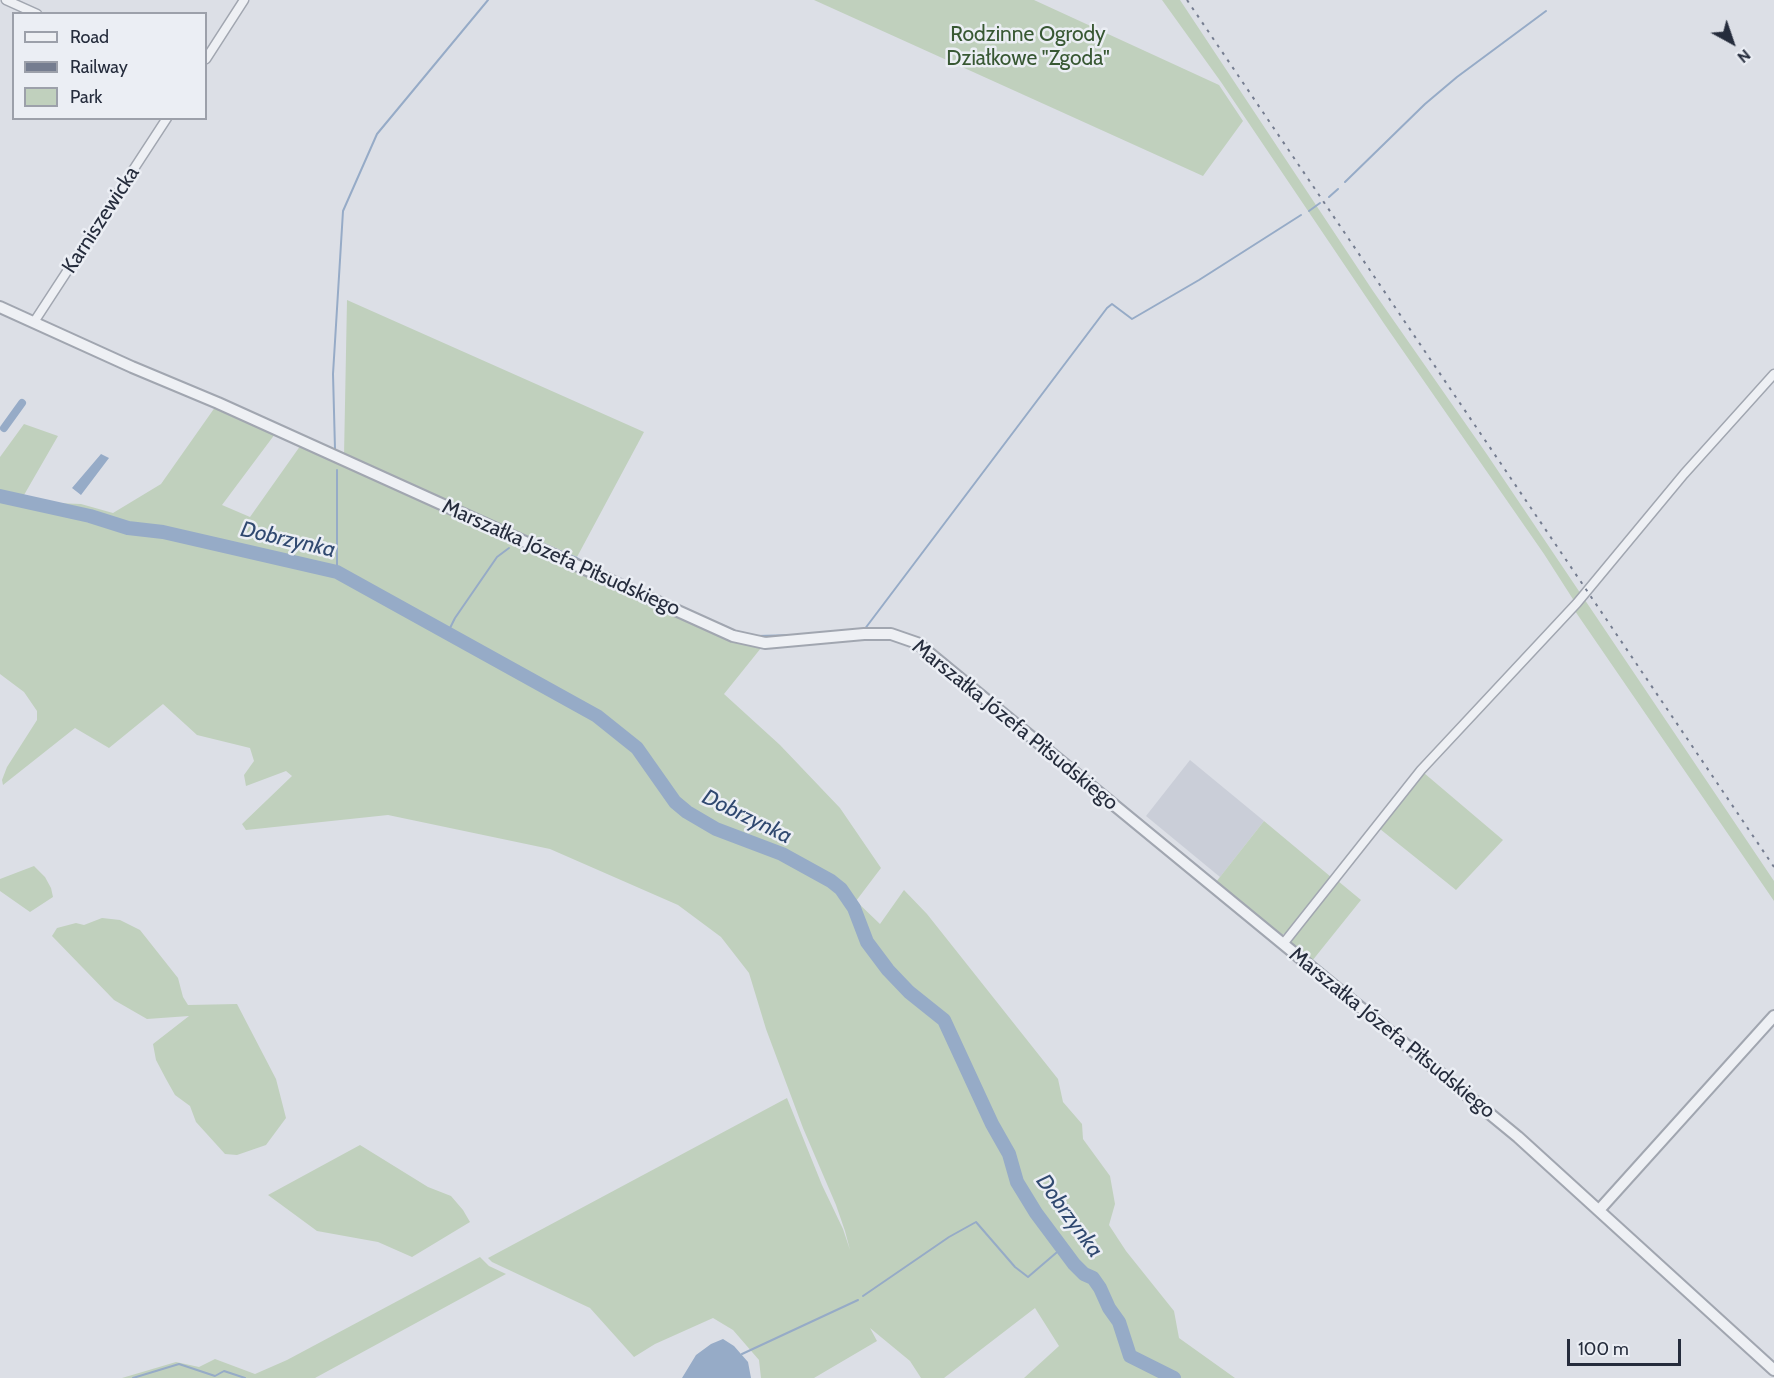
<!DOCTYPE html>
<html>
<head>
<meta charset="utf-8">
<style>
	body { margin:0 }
	#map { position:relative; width:1774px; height:1378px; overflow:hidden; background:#dcdfe6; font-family:Cabin,sans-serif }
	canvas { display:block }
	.legend { position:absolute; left:12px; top:12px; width:195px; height:108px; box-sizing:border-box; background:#ebeef4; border:2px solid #9ca0aa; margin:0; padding:8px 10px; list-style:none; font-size:18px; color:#252c3c }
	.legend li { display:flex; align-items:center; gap:12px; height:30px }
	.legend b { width:30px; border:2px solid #9ca0aa }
	.north { position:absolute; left:1702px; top:12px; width:60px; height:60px; -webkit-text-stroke:4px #ebeef4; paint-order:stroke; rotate:140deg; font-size:16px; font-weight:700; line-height:24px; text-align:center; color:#252c3c }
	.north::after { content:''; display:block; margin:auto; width:21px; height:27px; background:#252c3c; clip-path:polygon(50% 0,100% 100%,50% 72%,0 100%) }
	.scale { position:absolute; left:1567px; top:1339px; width:114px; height:27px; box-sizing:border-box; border:3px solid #252c3c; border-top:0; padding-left:8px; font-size:18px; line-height:21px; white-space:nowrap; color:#252c3c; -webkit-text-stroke:4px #ebeef4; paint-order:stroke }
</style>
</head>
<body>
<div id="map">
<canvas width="1774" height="1378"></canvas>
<ul class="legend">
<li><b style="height:8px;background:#eef0f4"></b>Road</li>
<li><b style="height:8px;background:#757d90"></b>Railway</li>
<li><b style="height:16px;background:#c0d0bd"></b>Park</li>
</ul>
<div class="north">N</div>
<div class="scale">100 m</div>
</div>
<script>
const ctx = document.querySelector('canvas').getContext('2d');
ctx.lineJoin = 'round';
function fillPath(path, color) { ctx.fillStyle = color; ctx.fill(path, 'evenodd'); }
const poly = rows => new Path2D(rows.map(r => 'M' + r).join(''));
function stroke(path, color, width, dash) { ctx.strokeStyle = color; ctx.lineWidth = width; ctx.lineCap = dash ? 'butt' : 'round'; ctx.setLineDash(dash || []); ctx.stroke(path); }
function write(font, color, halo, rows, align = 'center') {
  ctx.font = font + ' Cabin,sans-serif'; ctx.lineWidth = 5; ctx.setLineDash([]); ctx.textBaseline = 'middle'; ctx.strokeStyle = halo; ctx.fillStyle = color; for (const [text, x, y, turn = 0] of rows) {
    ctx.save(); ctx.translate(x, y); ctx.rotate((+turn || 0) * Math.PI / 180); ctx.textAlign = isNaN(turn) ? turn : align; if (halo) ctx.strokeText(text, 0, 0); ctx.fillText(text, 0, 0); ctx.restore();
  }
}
const built = poly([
	[1190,760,1264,821,1220,877,1146,816]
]);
const green = poly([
	[814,0,1034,0,1219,85,1243,121,1203,176],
	[1162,0,1180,0,1373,291,1486,453,1774,881,1774,901,1575,611,1578,607,1544,554,1385,325,1221,82],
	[347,300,644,432,577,557,344,456],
	[218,403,278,430,222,505,250,517,303,442,448,513,553,561,733,636,734,642,761,648,724,694,780,745,840,808,881,868,856,901,880,924,904,890,927,914,1058,1079,1063,1102,1082,1124,1083,1139,1110,1176,1115,1204,1109,1225,1126,1251,1174,1311,1179,1338,1235,1378,1024,1378,1059,1346,1035,1308,944,1378,921,1378,910,1361,870,1328,877,1341,814,1378,761,1378,759,1360,733,1330,713,1318,655,1344,634,1357,590,1308,492,1262,488,1258,787,1098,822,1185,843,1229,850,1250,845,1231,836,1205,803,1128,766,1029,749,973,721,937,678,905,550,849,388,815,246,830,242,824,292,776,286,771,246,786,244,775,254,761,250,748,197,735,163,704,109,748,75,728,3,785,2,780,7,767,37,720,37,711,24,692,0,674,0,457,24,424,58,436,24,495,55,503,81,504,113,513,161,484],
	[1424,773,1503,840,1456,890,1380,829],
	[1264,821,1331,877,1288,931,1282,935,1216,882],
	[34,866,45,877,51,888,53,897,30,912,0,891,0,879],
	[1338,881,1361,900,1312,961,1292,945,1292,938],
	[102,918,120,920,140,930,178,978,183,997,188,1005,237,1004,276,1079,286,1118,266,1145,237,1155,225,1154,196,1122,190,1106,175,1095,166,1079,156,1060,153,1044,189,1016,147,1019,114,1000,52,936,57,928,76,923,84,925],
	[360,1145,428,1187,451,1196,463,1210,470,1222,412,1257,378,1242,317,1231,268,1195],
	[480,1257,489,1266,506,1274,315,1378,122,1378,176,1362,199,1367,215,1359,255,1374,287,1360]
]);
const water = poly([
	[101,454,109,458,81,495,72,488],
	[723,1339,734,1346,748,1362,751,1378,682,1378,696,1355,711,1344]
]);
const stream = poly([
	[1345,182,1425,104,1457,77,1546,11],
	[1329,197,1338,189],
	[1309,211,1320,203],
	[335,449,333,374,343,211,377,134,488,0],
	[537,542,577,558,587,564],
	[337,572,337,470],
	[720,624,737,632],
	[864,630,1107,308,1112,304,1132,319,1199,280,1301,215],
	[447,634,455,618,497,557,509,548],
	[757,636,796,635],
	[863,1296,949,1237,976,1222,1015,1267,1028,1277,1063,1247],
	[742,1354,858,1300],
	[133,1378,179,1364,215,1376,224,1371,245,1378]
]);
const canal = poly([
	[4,428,22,403]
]);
const river = poly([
	[0,496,90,516,128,528,163,532,337,572,597,716,637,748,675,802,687,812,716,829,782,854,831,881,841,889,854,908,867,942,888,970,909,992,944,1020,992,1124,1009,1154,1017,1182,1036,1213,1074,1264,1084,1274,1093,1278,1100,1288,1109,1308,1119,1322,1130,1356,1174,1378]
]);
const minor = poly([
	[6,0,37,14],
	[206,59,244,0],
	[34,322,167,118],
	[1283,944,1421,770,1577,603,1684,474,1774,374]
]);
const tertiary = poly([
	[0,307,132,367,218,403,733,636,765,643,864,634,891,634,917,643,1518,1137,1774,1370],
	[1600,1209,1774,1016]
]);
const rail = poly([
	[1187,0,1774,867]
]);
const parkNames = [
	["Rodzinne Ogrody",1028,35],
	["Działkowe \"Zgoda\"",1028,59]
];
const streetNames = [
	["Karniszewicka",101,220,-57],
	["Marszałka Józefa Piłsudskiego",561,558,24],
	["Marszałka Józefa Piłsudskiego",1015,725,39],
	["Marszałka Józefa Piłsudskiego",1392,1033,39]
];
const waterNames = [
	["Dobrzynka",288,540,13],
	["Dobrzynka",747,817,26],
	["Dobrzynka",1069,1216,54]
];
fillPath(built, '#caced8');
fillPath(green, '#c0d0bd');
fillPath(water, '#96abc7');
stroke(stream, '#96abc7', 2);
stroke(canal, '#96abc7', 8);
stroke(river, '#96abc7', 14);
stroke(minor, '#a1a6b0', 11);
stroke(tertiary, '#a1a6b0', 14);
stroke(minor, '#eef0f4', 8);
stroke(tertiary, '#eef0f4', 10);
stroke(rail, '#757d90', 2, [3, 6]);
write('21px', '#385833', '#ebeef4', parkNames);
write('21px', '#252c3c', '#ebeef4', streetNames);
write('italic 22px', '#304970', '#ebeef4', waterNames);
</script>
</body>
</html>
